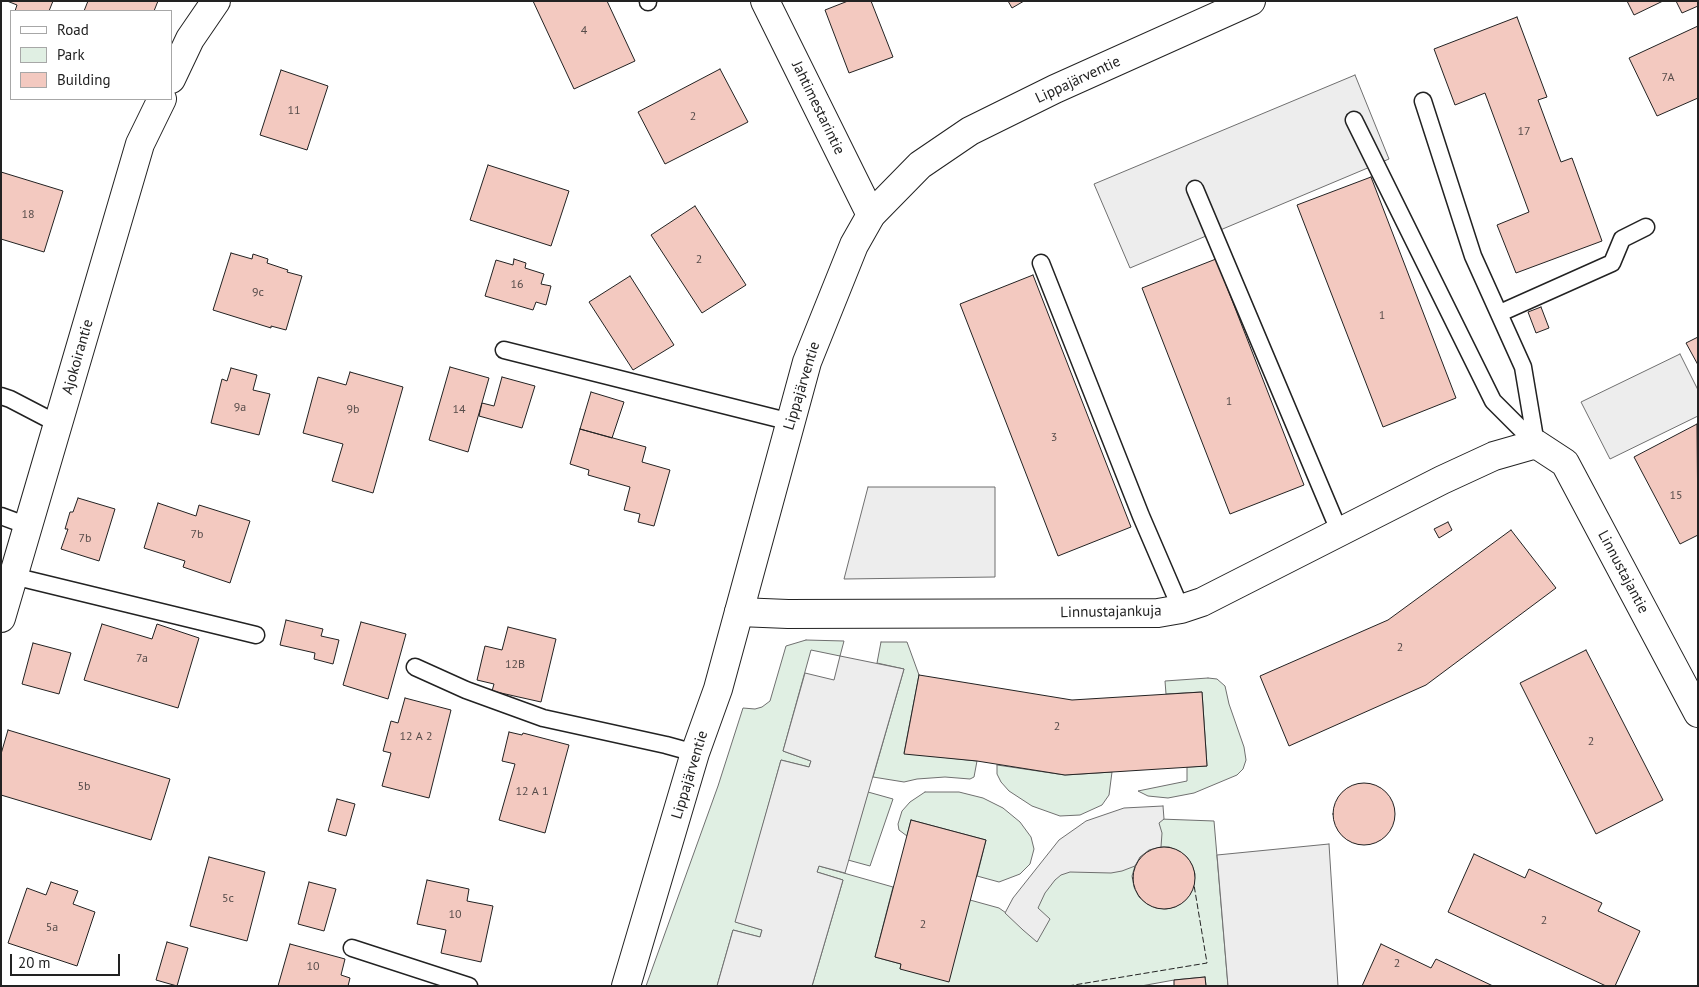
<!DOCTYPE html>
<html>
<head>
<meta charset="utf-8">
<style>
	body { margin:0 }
	#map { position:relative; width:1699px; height:987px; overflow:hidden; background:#fff; font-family:"PT Sans",sans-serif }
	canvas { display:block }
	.frame { position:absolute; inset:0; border:2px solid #222; pointer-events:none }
	.legend { position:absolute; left:10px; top:10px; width:162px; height:90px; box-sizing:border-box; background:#fff; border:1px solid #a7a7a7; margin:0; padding:6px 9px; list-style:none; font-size:15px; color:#222 }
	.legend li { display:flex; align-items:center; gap:10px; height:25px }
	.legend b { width:25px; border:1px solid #a7a7a7 }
	.scale { position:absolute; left:10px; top:954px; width:110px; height:22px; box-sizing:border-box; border:2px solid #222; border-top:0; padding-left:6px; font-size:15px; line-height:18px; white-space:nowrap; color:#222; -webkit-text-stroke:4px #fff; paint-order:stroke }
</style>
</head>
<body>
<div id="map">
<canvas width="1699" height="987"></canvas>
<div class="frame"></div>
<ul class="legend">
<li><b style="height:6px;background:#fff"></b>Road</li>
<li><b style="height:14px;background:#e0efe3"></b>Park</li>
<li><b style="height:14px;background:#f3c9c0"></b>Building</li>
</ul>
<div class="scale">20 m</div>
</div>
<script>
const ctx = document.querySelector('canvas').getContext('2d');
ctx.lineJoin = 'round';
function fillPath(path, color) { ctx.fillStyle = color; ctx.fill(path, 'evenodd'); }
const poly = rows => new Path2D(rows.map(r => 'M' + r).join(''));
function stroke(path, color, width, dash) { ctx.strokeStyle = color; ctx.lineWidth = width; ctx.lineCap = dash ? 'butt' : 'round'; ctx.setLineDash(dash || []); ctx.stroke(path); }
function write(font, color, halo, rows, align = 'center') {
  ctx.font = font + ' "PT Sans",sans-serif'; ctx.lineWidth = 4; ctx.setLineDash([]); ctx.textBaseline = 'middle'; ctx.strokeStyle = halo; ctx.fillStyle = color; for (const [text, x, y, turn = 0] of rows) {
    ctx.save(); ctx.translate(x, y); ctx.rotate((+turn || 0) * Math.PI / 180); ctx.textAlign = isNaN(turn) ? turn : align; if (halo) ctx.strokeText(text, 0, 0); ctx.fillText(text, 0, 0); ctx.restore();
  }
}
const green = poly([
	[806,640,844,641,840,656,811,650,783,751,811,761,809,767,781,760,736,922,762,930,760,937,733,930,717,986,646,986,718,786,743,708,755,709,762,707,770,701,786,646,806,640],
	[881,642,907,642,919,675,904,753,977,761,974,777,970,779,945,777,917,779,904,782,873,777,904,669,877,663,881,642],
	[1208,678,1217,679,1225,686,1229,704,1244,747,1246,760,1243,769,1237,775,1194,793,1168,798,1148,796,1138,791,1187,781,1187,767,1207,766,1202,692,1166,694,1165,681,1208,678],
	[997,765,1065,775,1112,772,1109,795,1102,805,1080,815,1060,816,1032,806,1009,791,1001,782,997,774,997,765],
	[868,792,893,799,870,866,848,860,868,792],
	[925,792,959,792,983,798,1003,808,1020,822,1031,837,1034,849,1030,864,1020,874,999,882,977,876,986,840,911,820,907,836,899,830,898,824,902,811,910,802,925,792],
	[1133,818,1214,821,1228,986,1206,986,1205,977,1174,980,1141,986,812,986,843,880,817,872,819,866,893,887,875,957,901,964,900,969,970,900,999,908,1009,915,1058,856,1133,818],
	[1159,847,1169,847,1179,851,1187,857,1192,865,1195,874,1194,885,1190,894,1184,901,1175,907,1166,909,1156,908,1147,904,1139,897,1134,887,1132,876,1135,866,1140,857,1149,850,1159,847]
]);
const parking = poly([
	[1355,75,1389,159,1130,268,1094,184,1355,75],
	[1680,354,1698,390,1698,416,1610,459,1581,402,1680,354],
	[868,487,995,487,995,577,844,579,868,487],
	[840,656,904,669,845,873,819,866,817,872,843,880,812,986,717,986,733,930,760,937,762,930,735,922,781,760,809,767,811,761,783,751,805,673,834,680,840,656],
	[1163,806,1164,819,1159,823,1162,833,1161,847,1149,850,1140,857,1135,866,1122,871,1111,873,1070,872,1061,875,1055,880,1045,893,1038,908,1050,919,1037,942,1023,930,1005,913,1013,898,1059,840,1079,826,1086,821,1124,808,1163,806],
	[1329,844,1338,986,1228,986,1217,855,1329,844]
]);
const building = poly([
	[7,1,53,1,49,11,15,11,17,5,7,1],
	[88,1,158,1,154,11,84,11,88,1],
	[533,1,607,1,635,61,574,89,533,1],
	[848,1,871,1,893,57,849,73,825,10,848,1],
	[1008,1,1024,1,1012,8,1008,1],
	[1627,1,1663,1,1634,15,1627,1],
	[1676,1,1698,1,1698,6,1682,13,1676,1],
	[1517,17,1547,97,1538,100,1561,162,1572,158,1602,241,1516,273,1497,225,1529,212,1485,93,1455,105,1434,49,1517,17],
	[1698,26,1698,98,1657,116,1629,58,1698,26],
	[720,69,748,122,665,164,638,112,720,69],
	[281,70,328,86,307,150,260,135,281,70],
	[488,165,569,191,551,246,470,220,488,165],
	[1,172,63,191,44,252,1,239,1,172],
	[1371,177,1456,398,1383,427,1297,205,1371,177],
	[695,206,746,285,702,313,651,235,695,206],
	[231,253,252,259,253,254,268,259,267,263,288,270,287,272,302,276,286,330,271,326,271,328,213,310,231,253],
	[514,259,526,263,525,268,544,274,541,284,551,286,546,305,536,302,533,310,485,296,496,260,513,265,514,259],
	[1216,259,1304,485,1230,514,1142,288,1216,259],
	[1033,275,1131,527,1058,556,960,304,1033,275],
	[630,276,674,345,633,370,589,302,630,276],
	[1541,307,1549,328,1536,333,1528,312,1541,307],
	[1698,337,1698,365,1686,343,1698,337],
	[450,367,489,378,468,452,429,440,450,367],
	[231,368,257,375,253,390,270,394,259,435,211,423,222,379,227,381,231,368],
	[350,372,403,387,373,493,332,481,343,444,303,433,318,377,346,385,350,372],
	[502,377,535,386,522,428,479,416,482,403,494,406,502,377],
	[591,392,624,402,612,438,580,429,591,392],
	[1697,424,1698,535,1680,544,1634,457,1697,424],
	[580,429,646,447,642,462,670,470,654,526,638,522,640,514,624,510,630,487,588,475,589,470,570,464,580,429],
	[78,498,115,509,99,561,61,549,68,529,65,529,70,512,73,512,78,498],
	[158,503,196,516,199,505,250,521,230,583,183,567,185,561,144,548,158,503],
	[1448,522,1452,530,1439,538,1434,529,1448,522],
	[1511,530,1556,588,1426,685,1289,746,1260,676,1388,620,1511,530],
	[286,620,323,629,321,636,339,640,333,664,314,659,315,653,280,645,286,620],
	[361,622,406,634,388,699,343,685,361,622],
	[102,624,152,639,157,624,199,638,178,708,84,680,102,624],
	[508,627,556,639,541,702,492,691,494,684,477,680,485,646,502,650,508,627],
	[33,643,71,653,59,694,22,684,33,643],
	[1586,650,1663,800,1596,834,1520,683,1586,650],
	[919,675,1072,700,1202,692,1207,766,1065,775,977,761,904,754,919,675],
	[405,698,451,710,429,798,382,786,391,753,383,751,391,721,398,723,405,698],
	[8,730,170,779,151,840,1,795,1,754,8,730],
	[509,732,522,735,523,733,569,745,545,833,499,820,515,764,502,761,509,732],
	'1333 814a31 31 0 1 1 62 0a31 31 0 1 1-62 0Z',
	[337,799,355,804,346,836,328,831,337,799],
	[911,820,986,840,949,982,900,969,901,964,875,957,911,820],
	'1133 878a31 31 0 1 1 62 0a31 31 0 1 1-62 0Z',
	[1474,854,1525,878,1529,869,1602,903,1598,911,1640,931,1615,986,1606,986,1448,912,1474,854],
	[209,857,265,872,247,941,190,926,209,857],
	[427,880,469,889,467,901,493,906,481,962,441,953,446,930,417,924,427,880],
	[51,882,78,891,73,904,95,912,77,966,8,943,27,888,46,895,51,882],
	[309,882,336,889,324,931,298,924,309,882],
	[167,942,188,948,177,986,156,980,167,942],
	[290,944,345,959,341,975,350,978,348,986,278,986,290,944],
	[1381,944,1431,968,1436,959,1493,986,1362,986,1381,944],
	[1205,977,1206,986,1174,986,1174,980,1205,977]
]);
const service = poly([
	[648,1,648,2],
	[1423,101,1473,256,1523,367,1536,444],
	[1354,120,1493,401,1536,444],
	[1195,189,1340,533],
	[1041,263,1141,516,1181,609],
	[1500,313,1612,263,1622,239,1646,227],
	[504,350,791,422],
	[1,396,10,399,58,424],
	[1,516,28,526],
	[13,576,256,635],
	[415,667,466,690,543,718,666,745,695,753],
	[352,948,469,986]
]);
const minor = poly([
	[765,1,871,215],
	[171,79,190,39,216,1],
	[739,612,788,614,1158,613,1181,609,1202,602,1442,480,1494,456,1536,444,1565,463,1698,713],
	[1,618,140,144,162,99]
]);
const secondary = poly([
	[626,986,695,753,718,689,807,362,854,245,871,215,920,165,970,131,1055,89,1251,1]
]);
const fence = poly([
	[1068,986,1207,963,1194,885]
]);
const numberNames = [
	["4",584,31],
	["7A",1668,78],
	["11",294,111],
	["2",693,117],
	["17",1524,132],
	["18",28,215],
	["2",699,260],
	["16",517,285],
	["9c",258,293],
	["1",1382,316],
	["1",1229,402],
	["9a",240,408],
	["9b",353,410],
	["14",459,410],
	["3",1054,438],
	["15",1676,496],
	["7b",197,535],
	["7b",85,539],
	["2",1400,648],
	["7a",142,659],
	["12B",515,665],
	["2",1057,727],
	["12 A 2",416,737],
	["2",1591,742],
	["5b",84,787],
	["12 A 1",532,792],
	["5c",228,899],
	["10",455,915],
	["2",1544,921],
	["2",923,925],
	["5a",52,928],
	["2",1397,964],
	["10",313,967]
];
const streetNames = [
	["Lippajärventie",1078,80,-25],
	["Jahtimestarintie",818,108,64],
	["Ajokoirantie",78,357,-74],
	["Lippajärventie",802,386,-73],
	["Linnustajantie",1623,572,62],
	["Linnustajankuja",1111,612,-1],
	["Lippajärventie",690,775,-73]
];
fillPath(green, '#e0efe3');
stroke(green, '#6f6f6f', 1);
fillPath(parking, '#ededed');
stroke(parking, '#6f6f6f', 1);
fillPath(building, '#f3c9c0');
stroke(building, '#222', 1);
stroke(service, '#222', 19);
stroke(minor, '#222', 30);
stroke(secondary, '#222', 30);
stroke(service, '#fff', 16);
stroke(minor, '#fff', 28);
stroke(secondary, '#fff', 28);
stroke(fence, '#222', 1, [6, 2.5]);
write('12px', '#564c4a', null, numberNames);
write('15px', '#222', '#fff', streetNames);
</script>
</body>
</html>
